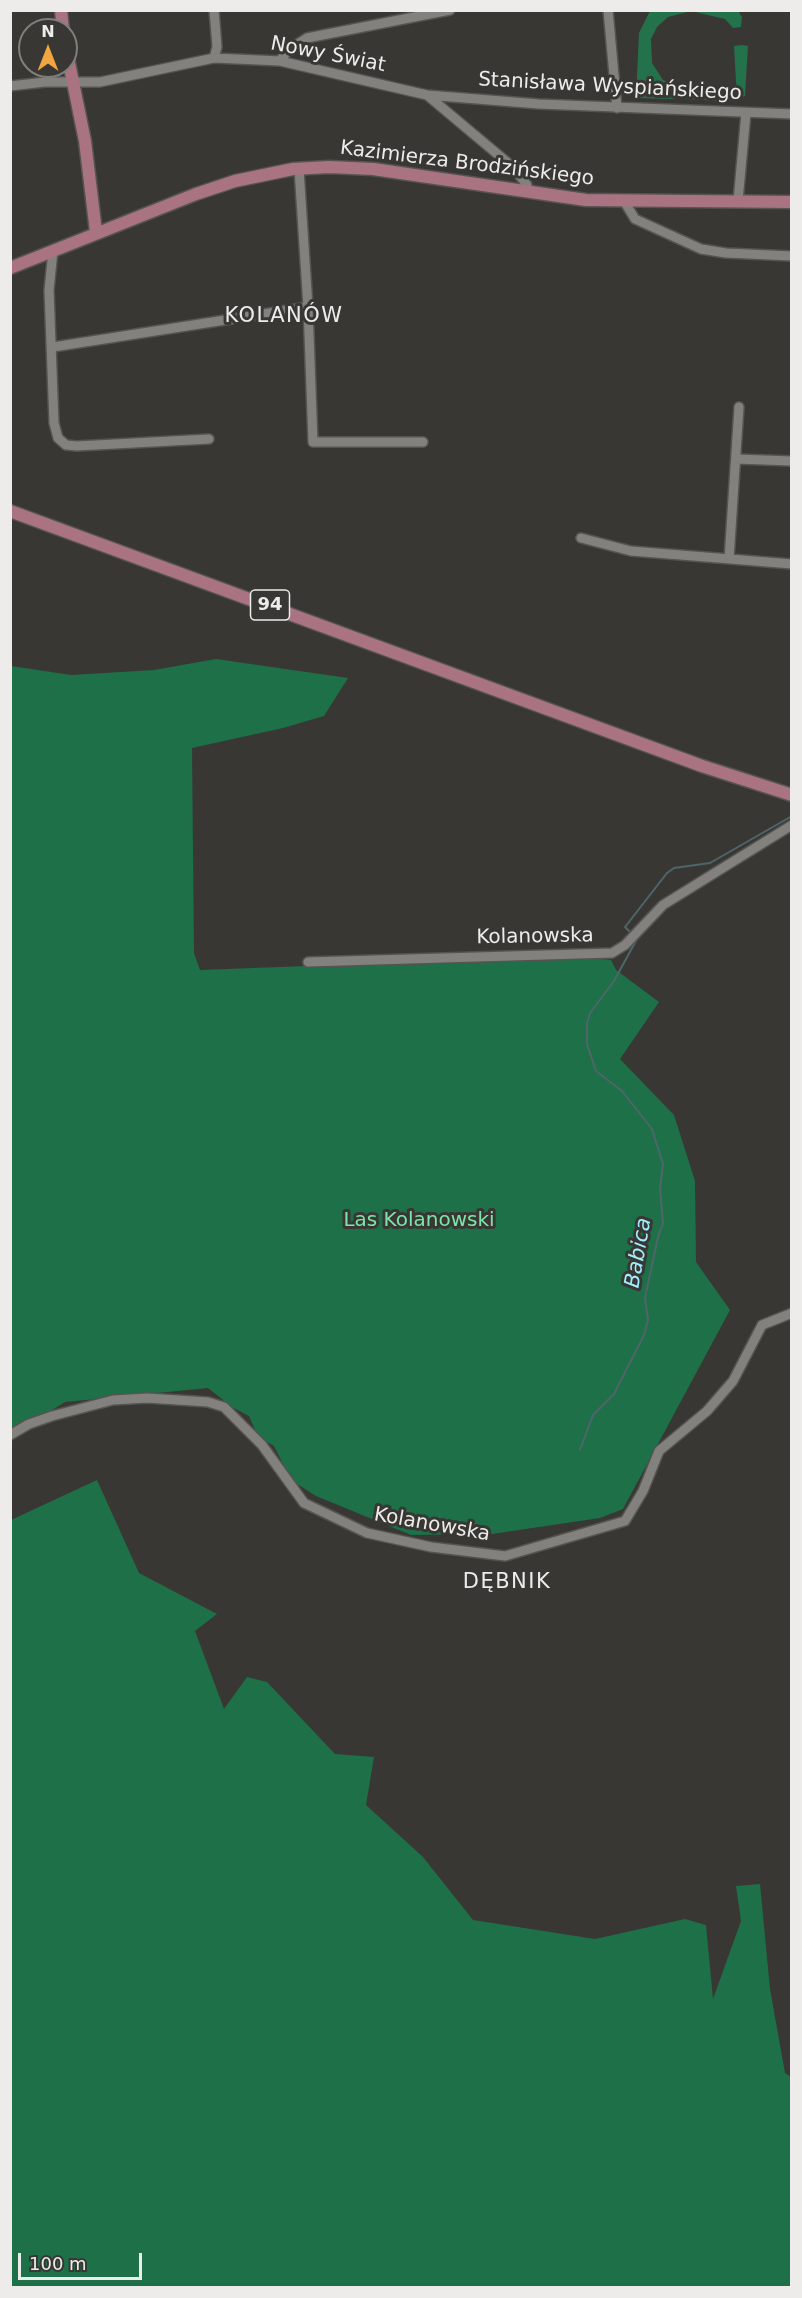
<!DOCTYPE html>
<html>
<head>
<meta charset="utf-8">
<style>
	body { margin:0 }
	#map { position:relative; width:802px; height:2298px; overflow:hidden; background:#393734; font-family:"DejaVu Sans",sans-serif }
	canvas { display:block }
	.frame { position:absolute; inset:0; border:12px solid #edecea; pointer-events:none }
	.north { position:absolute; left:18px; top:18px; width:60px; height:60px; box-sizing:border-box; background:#393734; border:2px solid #817f7d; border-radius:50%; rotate:0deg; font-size:16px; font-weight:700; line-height:24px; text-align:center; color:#edecea }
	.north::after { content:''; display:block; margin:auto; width:21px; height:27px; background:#f1a540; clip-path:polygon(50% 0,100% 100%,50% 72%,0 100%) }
	.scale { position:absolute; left:18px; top:2253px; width:124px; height:27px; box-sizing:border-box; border:3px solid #edecea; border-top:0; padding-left:8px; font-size:18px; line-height:21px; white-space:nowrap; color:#edecea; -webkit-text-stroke:4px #393734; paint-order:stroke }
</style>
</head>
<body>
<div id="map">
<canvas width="802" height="2298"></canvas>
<div class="frame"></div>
<div class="north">N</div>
<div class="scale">100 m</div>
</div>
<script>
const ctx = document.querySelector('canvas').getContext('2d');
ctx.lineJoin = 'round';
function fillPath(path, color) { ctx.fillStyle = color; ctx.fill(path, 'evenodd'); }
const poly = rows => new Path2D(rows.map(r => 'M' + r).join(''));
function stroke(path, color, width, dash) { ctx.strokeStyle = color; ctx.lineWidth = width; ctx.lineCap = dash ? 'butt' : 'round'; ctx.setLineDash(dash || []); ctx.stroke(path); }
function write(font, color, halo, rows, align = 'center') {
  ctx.font = font + ' "DejaVu Sans",sans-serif'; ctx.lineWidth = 6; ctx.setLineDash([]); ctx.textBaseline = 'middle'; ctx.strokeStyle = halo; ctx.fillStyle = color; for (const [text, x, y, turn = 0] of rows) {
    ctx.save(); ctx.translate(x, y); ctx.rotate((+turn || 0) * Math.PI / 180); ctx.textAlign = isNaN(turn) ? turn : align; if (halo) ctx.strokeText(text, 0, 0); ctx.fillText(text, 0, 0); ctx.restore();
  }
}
const green = poly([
	[650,11,737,10,738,11,742,17,741,27,733,28,725,19,691,11,668,17,657,27,651,39,652,63,663,80,690,89,713,88,722,101,687,99,681,96,673,99,636,98,639,33],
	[742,45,748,46,745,96,737,99,734,46]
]);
const forest = poly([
	[216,659,348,678,324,716,283,728,192,748,194,953,200,970,574,956,611,960,616,970,659,1002,620,1059,674,1115,695,1181,696,1262,730,1310,623,1509,600,1518,492,1534,411,1535,316,1496,291,1480,274,1446,258,1437,249,1416,232,1407,208,1388,65,1402,11,1436,11,666,71,675,154,670],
	[97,1480,139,1573,217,1614,195,1631,224,1709,247,1677,267,1682,335,1754,374,1757,366,1805,423,1857,473,1920,595,1939,685,1919,706,1925,713,1999,741,1921,736,1886,760,1884,770,1989,785,2073,791,2077,791,2287,11,2287,11,1520]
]);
const stream = poly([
	[629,931,625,927,667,873,674,868,710,863,792,816],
	[580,1450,593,1415,614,1394,644,1335,648,1320,645,1298,658,1237,663,1223,660,1189,663,1164,652,1129,622,1091,596,1071,587,1044,587,1023,590,1013,614,981,637,939]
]);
const minor = poly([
	[608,10,617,108],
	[214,58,217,47,214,10],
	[280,61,288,50,307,38,450,10],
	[10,86,45,82,100,82,214,58,280,61,427,95,514,168,527,185,526,192],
	[427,95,539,104,792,114],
	[299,169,308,307,313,442,423,442],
	[624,201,635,219,701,249,726,253,792,256],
	[738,201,746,113],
	[53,251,49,290,54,423,58,438,66,445,77,446,209,439],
	[53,347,308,307],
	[737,459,792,461],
	[581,538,631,551,792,564],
	[729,559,739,407],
	[308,962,612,953,625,945,663,905,792,825],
	[10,1435,29,1424,52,1416,113,1400,147,1398,208,1402,224,1407,262,1445,304,1503,367,1533,431,1547,505,1556,625,1521,643,1491,659,1451,707,1411,733,1381,762,1325,792,1313]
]);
const major = poly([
	[61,10,63,30],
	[66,48,85,141,96,232],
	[10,268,196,194,235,181,293,169,329,167,373,169,586,200,792,202],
	[10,511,702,766,792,795]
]);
const shields = [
	[270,605,39]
];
const shieldNames = [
	["94",270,605]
];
const streetNames = [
	["Nowy Świat",328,55,11],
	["Stanisława Wyspiańskiego",610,87,3],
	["Kazimierza Brodzińskiego",467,164,7],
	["Kolanowska",535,937,-1],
	["Kolanowska",432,1525,10]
];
const parkNames = [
	["Las Kolanowski",419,1221]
];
const neighbourhoodNames = [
	["KOLANÓW",284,317],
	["DĘBNIK",507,1583]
];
const waterNames = [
	["Babica",639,1253,-80]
];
fillPath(green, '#24724b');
fillPath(forest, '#1d7048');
stroke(stream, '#4e666a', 2);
stroke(minor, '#555451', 12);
stroke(major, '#555451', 15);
stroke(minor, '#83817d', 9);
stroke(major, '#a97382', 12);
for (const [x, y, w] of shields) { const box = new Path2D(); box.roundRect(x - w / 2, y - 15, w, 30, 4.5); ctx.fillStyle = '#393734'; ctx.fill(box); stroke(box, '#edecea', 1.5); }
write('bold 18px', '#edecea', null, shieldNames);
write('20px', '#edecea', '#393734', streetNames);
write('20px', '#7ae6a9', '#393734', parkNames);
ctx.letterSpacing = '1.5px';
write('21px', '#edecea', '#393734', neighbourhoodNames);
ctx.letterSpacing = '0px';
write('italic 21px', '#a1effe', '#393734', waterNames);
</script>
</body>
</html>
